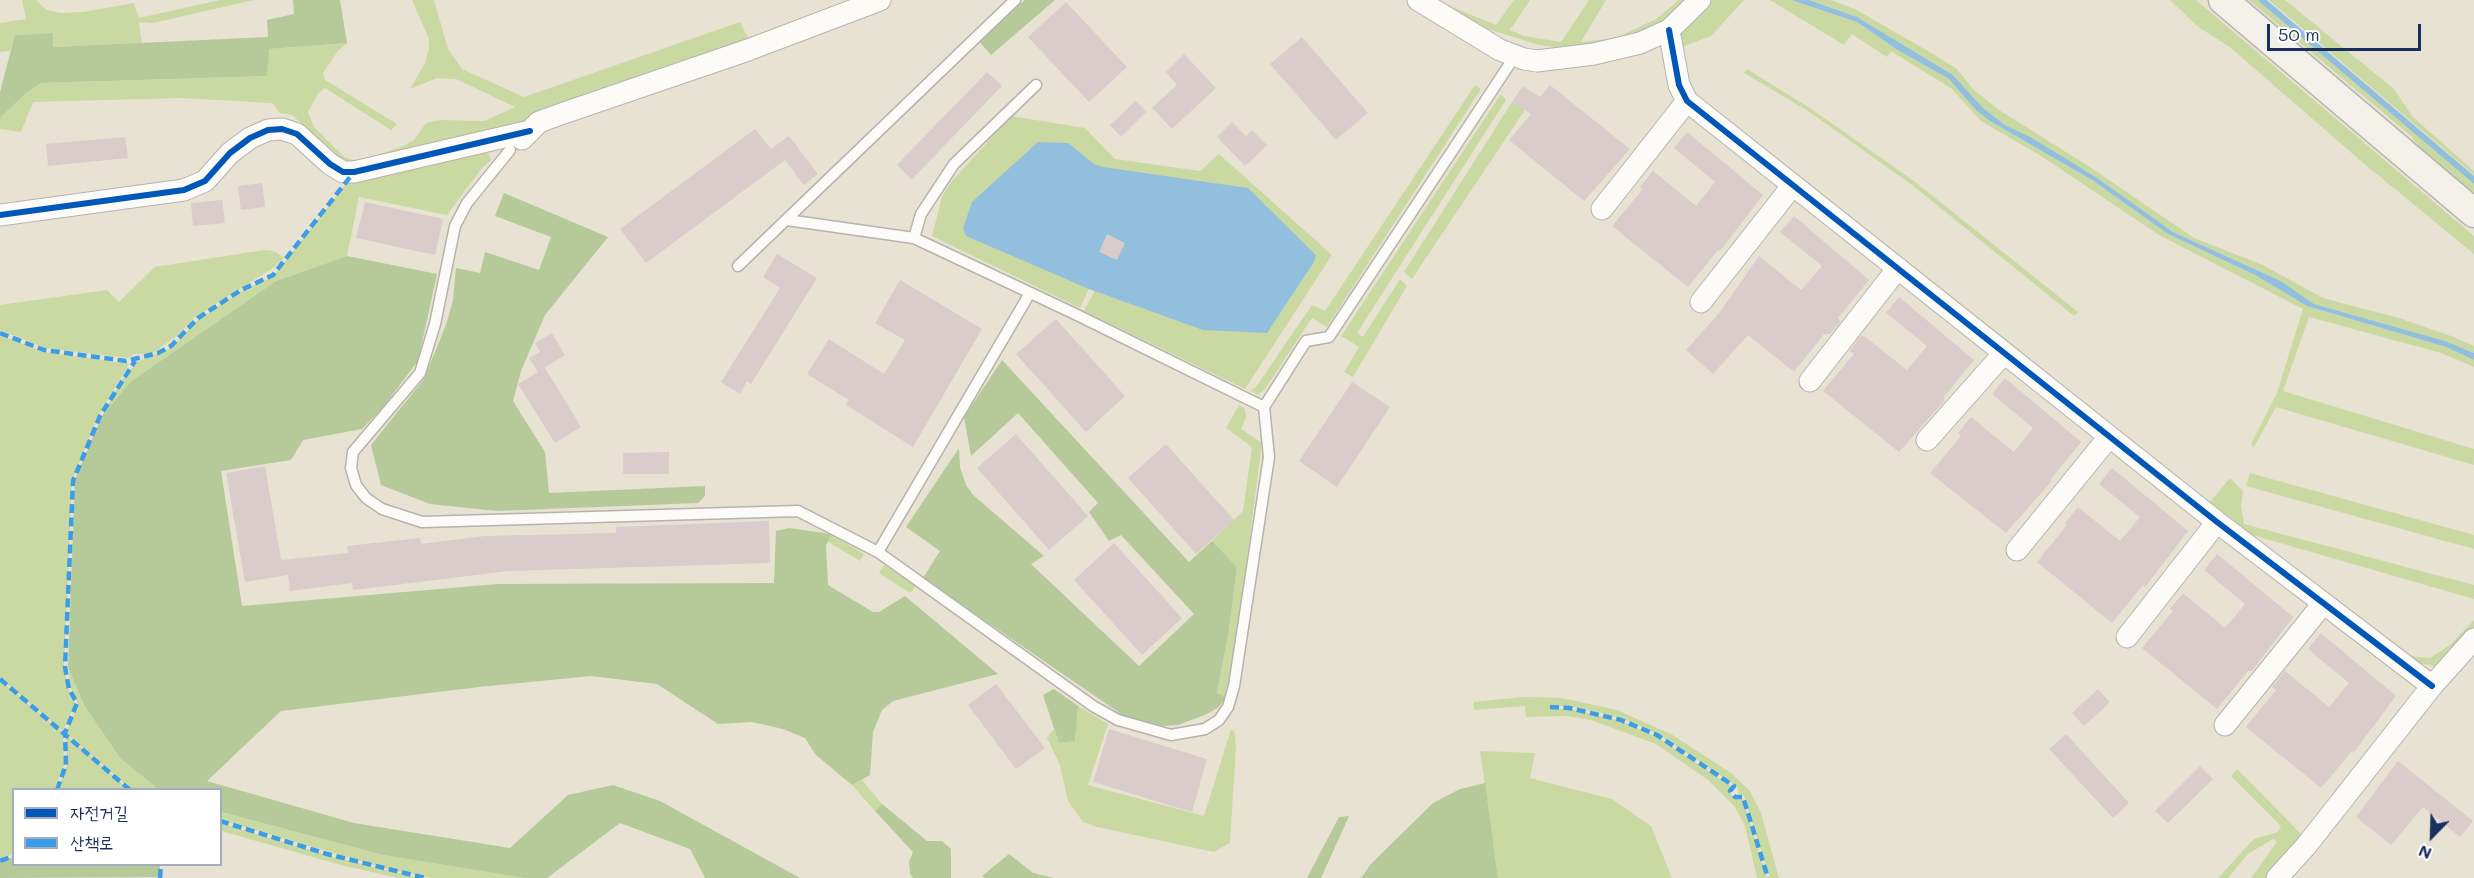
<!DOCTYPE html>
<html>
<head>
<meta charset="utf-8">
<style>
	body { margin:0 }
	#map { position:relative; width:2474px; height:878px; overflow:hidden; background:#e8e2d3; font-family:Mali,"Poor Story",sans-serif }
	canvas { display:block }
	.legend { position:absolute; left:12px; top:788px; width:210px; height:78px; box-sizing:border-box; background:#fff; border:2px solid #a4acbf; margin:0; padding:8px 10px; list-style:none; font-size:18px; color:#1b2f5e }
	.legend li { display:flex; align-items:center; gap:12px; height:30px }
	.legend b { width:30px; border:2px solid #a4acbf }
	.north { position:absolute; left:2402px; top:806px; width:60px; height:60px; -webkit-text-stroke:4px #fff; paint-order:stroke; rotate:203deg; font-size:16px; font-weight:700; line-height:24px; text-align:center; color:#1b2f5e }
	.north::after { content:''; display:block; margin:auto; width:21px; height:27px; background:#1b2f5e; clip-path:polygon(50% 0,100% 100%,50% 72%,0 100%) }
	.scale { position:absolute; left:2267px; top:24px; width:154px; height:27px; box-sizing:border-box; border:3px solid #1b2f5e; border-top:0; padding-left:8px; font-size:18px; line-height:21px; white-space:nowrap; color:#1b2f5e; -webkit-text-stroke:4px #fff; paint-order:stroke }
</style>
</head>
<body>
<div id="map">
<canvas width="2474" height="878"></canvas>
<ul class="legend">
<li><b style="height:8px;background:#0057b8"></b>자전거길</li>
<li><b style="height:8px;background:#3b9de6"></b>산책로</li>
</ul>
<div class="north">N</div>
<div class="scale">50 m</div>
</div>
<script>
const ctx = document.querySelector('canvas').getContext('2d');
ctx.lineJoin = 'round';
function fillPath(path, color) { ctx.fillStyle = color; ctx.fill(path, 'evenodd'); }
const poly = rows => new Path2D(rows.map(r => 'M' + r).join(''));
function stroke(path, color, width, dash) { ctx.strokeStyle = color; ctx.lineWidth = width; ctx.lineCap = dash ? 'butt' : 'round'; ctx.setLineDash(dash || []); ctx.stroke(path); }
const green = poly([
	[22,0,36,0,47,10,61,13,83,12,134,3,139,18,220,0,254,0,153,23,139,22,142,43,52,47,53,33,16,35,10,51,0,52,0,23,26,19],
	[412,0,434,0,448,49,462,69,524,97,740,22,748,38,851,0,519,128,349,166,292,115,280,113,272,103,181,98,33,102,21,132,0,129,0,118,26,93,41,83,267,76,268,49,347,43,338,51,323,73,325,80,397,124,391,130,325,88,318,93,308,112,314,127,344,157,354,160,367,158,404,146,414,140,426,123,440,120,484,121,515,107,456,79,437,78,410,89,425,63,429,48,429,39],
	[1514,0,1530,0,1510,30,1524,36,1561,42,1589,0,1606,0,1581,42,1616,38,1656,19,1679,0,1691,0,1669,20,1647,31,1570,49,1539,45,1478,26,1440,2,1496,25],
	[1710,0,1744,0,1711,36,1682,47,1685,70,1698,99,1747,134,2021,351,2208,504,2230,478,2243,491,2241,505,2244,524,2474,585,2474,599,2249,534,2392,649,2416,657,2430,658,2450,645,2474,620,2474,633,2446,662,2434,666,2408,661,2395,655,1695,102,1675,49,1681,30],
	[1770,0,1791,0,1857,22,1896,49,1949,79,1990,121,2092,180,2168,234,2255,275,2307,306,2446,347,2474,360,2474,367,2441,353,2309,317,2283,391,2474,449,2474,465,2276,407,2254,447,2251,444,2277,393,2303,309,2159,235,2038,154,1996,130,1980,120,1952,89,1891,51,1887,57,1852,34,1844,45],
	[1809,0,1831,0,1855,9,1938,57,1957,69,1974,90,1999,110,2093,169,2194,238,2263,265,2323,298,2399,318,2451,336,2474,346,2474,353,2445,341,2314,304,2281,281,2173,232,2021,133,2005,125,1983,108,1953,75,1857,17],
	[2170,0,2196,0,2474,236,2474,254,2362,162,2231,48,2197,26],
	[2249,0,2260,0,2474,182,2474,194,2421,149,2411,136],
	[2269,0,2285,0,2378,76,2394,89,2412,116,2474,171,2474,175],
	[1747,69,1810,108,1914,181,2078,312,2074,316,1912,185,1808,111,1744,73],
	[1475,85,1481,89,1327,327,1312,318,1265,389,1258,395,1250,390,1256,387,1312,305,1325,311],
	[1501,94,1506,100,1357,333,1363,337,1400,279,1407,286,1353,377,1344,372,1359,347,1341,336],
	[1512,102,1525,110,1412,279,1404,272],
	[1011,116,1085,128,1115,159,1200,171,1219,154,1332,255,1245,389,1084,311,1095,290,1089,289,1080,308,932,236,942,197,951,182],
	[485,146,491,160,482,168,447,215,359,197,347,256,276,281,130,382,102,416,120,383,137,362,172,347,199,319,242,291,274,276,352,176],
	[264,250,274,251,284,258,273,268,195,317,177,336,153,353,134,354,128,358,45,348,0,330,0,305,107,290,119,302,155,267],
	[0,335,44,352,129,364,98,416,72,481,64,667,68,689,75,703,63,731,0,678],
	[1239,405,1245,409,1246,417,1241,429,1262,443,1237,635,1226,697,1217,694,1229,630,1237,567,1212,541,1243,511,1252,447,1226,428],
	[2250,473,2474,535,2474,549,2246,486],
	[831,534,864,554,860,561,827,541],
	[884,565,916,586,910,593,879,573],
	[68,667,84,705,120,758,158,789,131,789,66,733,78,703,71,688],
	[0,680,63,733,64,765,55,789,14,790,13,854,0,860],
	[1523,697,1562,698,1617,710,1671,734,1731,773,1750,791,1761,813,1779,878,1770,878,1744,796,1739,794,1738,787,1658,734,1622,718,1570,706,1550,706,1550,709,1569,709,1621,721,1657,737,1732,787,1729,791,1734,798,1742,798,1767,878,1757,878,1745,826,1735,807,1708,780,1656,744,1591,720,1566,716,1526,717,1525,706,1474,710,1473,702],
	[1078,706,1108,724,1088,785,1204,816,1231,729,1235,733,1236,747,1230,843,1214,852,1097,827,1083,822,1068,801,1060,765,1047,738,1054,729,1059,743,1075,741],
	[66,735,91,756,128,789,58,789,67,765],
	[1480,751,1535,753,1530,778,1612,799,1651,826,1672,878,1498,878],
	[2237,769,2303,836,2267,878,2251,878,2277,842,2273,839,2248,854,2228,878,2218,878,2254,839,2278,832,2281,826,2231,776],
	[862,780,882,804,875,811,852,785],
	[220,812,383,855,525,878,432,878,391,870,221,820],
	[220,823,326,855,417,878,398,878,341,865,221,831]
]);
const forest = poly([
	[293,0,340,0,347,43,269,49,267,76,41,83,26,93,0,118,0,92,15,35,53,33,53,47,268,37,267,20,294,14],
	[1025,0,1055,0,991,55,978,40],
	[504,193,608,237,545,315,521,371,513,401,545,452,549,493,705,486,705,496,698,503,497,511,430,504,381,485,371,445,424,379,447,322,453,300,456,268,480,273,485,252,539,270,551,237,495,216],
	[347,256,437,274,418,361,383,407,362,429,303,440,291,460,221,471,242,606,497,584,774,583,776,531,789,528,831,534,826,546,828,585,873,612,879,612,905,596,998,674,893,701,882,710,873,732,870,775,852,785,816,755,805,738,783,729,752,722,718,724,657,684,591,676,479,687,281,711,207,781,354,823,510,848,568,795,613,785,660,801,800,878,705,878,690,849,620,823,547,878,525,878,383,855,221,812,220,790,158,789,120,758,84,705,68,667,75,480,102,416,130,382,276,281],
	[1002,360,1189,562,1212,541,1237,567,1229,630,1217,693,1226,697,1219,707,1207,714,1178,725,1162,726,1124,716,923,578,940,551,906,527,959,448,960,467,966,485,973,495,1044,556,1031,564,1139,666,1194,614,1121,535,1109,541,1089,512,1098,503,1018,413,971,456,964,417],
	[1054,689,1078,706,1075,741,1059,743,1043,695],
	[1485,783,1498,878,1361,878,1371,864,1433,803,1460,789],
	[882,804,927,841,942,841,951,849,951,878,913,878,910,874,909,862,913,852,875,811],
	[1349,816,1321,878,1307,878,1339,817],
	[1009,854,1033,873,1054,878,985,878,982,876],
	[13,857,14,864,160,865,159,877,0,878,0,863]
]);
const water = poly([
	[1791,0,1809,0,1857,17,1953,75,1983,108,2005,125,2032,138,2097,178,2173,232,2281,281,2314,304,2445,341,2474,353,2474,360,2446,347,2307,306,2255,275,2168,234,2092,180,1990,121,1977,111,1949,79,1896,49,1857,22],
	[1038,142,1068,143,1094,164,1103,167,1248,188,1316,255,1314,262,1267,333,1203,330,1089,289,966,236,963,228,972,202]
]);
const stream = poly([
	[2262,0,2474,180]
]);
const building = poly([
	[1066,2,1127,67,1089,102,1028,37],
	[1302,37,1368,113,1336,140,1270,64],
	[1184,54,1216,88,1172,129,1152,108,1177,85,1166,72],
	[987,72,1002,86,912,179,897,165],
	[1550,85,1630,149,1584,201,1509,140,1531,114,1512,102,1523,86,1540,97],
	[1136,101,1146,112,1121,137,1110,125],
	[1232,122,1246,136,1252,130,1267,145,1245,166,1217,137],
	[755,129,771,149,789,136,818,174,804,185,785,160,646,263,620,229],
	[1687,132,1763,195,1720,251,1718,250,1688,287,1612,226,1643,189,1640,187,1653,171,1696,206,1715,182,1674,148],
	[125,137,128,158,48,166,46,144],
	[262,183,265,207,241,210,238,186],
	[222,200,225,223,193,226,191,203],
	[365,202,443,219,435,255,356,238],
	[1794,216,1869,280,1838,318,1841,321,1830,334,1824,334,1794,372,1748,335,1713,374,1686,350,1720,312,1759,256,1801,290,1822,266,1780,232],
	[1107,234,1125,243,1117,260,1099,252],
	[777,254,817,278,751,384,747,381,740,394,721,382,780,288,763,277],
	[900,280,982,329,913,447,846,405,849,400,807,374,829,339,884,374,905,340,875,323],
	[1899,297,1974,360,1943,398,1945,400,1899,452,1823,391,1854,354,1850,351,1860,337,1864,336,1907,370,1927,346,1886,313],
	[1056,319,1125,396,1086,432,1016,354],
	[552,333,565,355,538,372,529,358,540,352,535,343],
	[545,368,581,427,555,443,518,384],
	[2005,378,2081,442,2050,480,2051,482,2006,533,1930,473,1961,436,1958,433,1971,417,2014,452,2033,428,1992,394],
	[1352,382,1390,407,1337,487,1299,461],
	[1016,434,1088,516,1049,550,977,468],
	[1166,444,1234,520,1196,554,1128,478],
	[669,452,669,474,623,474,623,453],
	[265,466,281,560,348,553,347,546,420,538,421,544,485,536,616,533,616,527,769,521,770,563,509,571,353,590,352,583,290,591,288,575,245,582,226,473],
	[2112,468,2188,531,2145,587,2143,585,2112,623,2037,562,2067,525,2065,523,2078,507,2120,541,2140,517,2099,484],
	[1114,543,1182,618,1142,655,1074,580],
	[2217,554,2293,617,2252,671,2248,671,2217,709,2142,648,2173,611,2170,609,2183,593,2225,628,2245,604,2204,570],
	[2321,633,2396,696,2354,752,2352,751,2321,788,2246,727,2276,690,2272,687,2285,671,2329,707,2349,683,2308,649],
	[996,684,1045,748,1016,769,968,705],
	[2098,689,2110,702,2084,726,2072,713],
	[1109,729,1207,759,1192,812,1093,782],
	[2066,734,2129,803,2113,818,2049,749],
	[2398,761,2473,821,2460,837,2423,807,2391,845,2356,817],
	[2200,766,2213,779,2168,823,2155,811]
]);
const service = poly([
	[510,150,467,203,455,226,435,324,420,373,353,452,351,468,356,485,366,498,382,509,422,522,798,511,878,552,1093,706,1118,720,1171,735,1205,729,1219,720,1228,707,1234,686,1269,457,1264,407,1306,341,1329,337,1515,56],
	[787,220,914,238,1073,313,1264,407],
	[914,238,921,214,954,164,1036,85],
	[738,266,1015,0],
	[878,552,1030,293]
]);
const minor = poly([
	[1418,0,1500,50,1524,59,1537,61,1594,54,1640,43,1669,30,1700,0],
	[1669,30,1679,85,1687,101,2217,522,2432,686],
	[522,139,539,122,561,114,748,50,880,0],
	[1602,209,1687,101],
	[0,215,184,190,205,181,230,153,250,138,268,130,282,129,297,134,330,164,343,172,354,172,530,131],
	[1701,302,1793,185],
	[1810,381,1898,268],
	[1927,440,2004,353],
	[2017,550,2109,437],
	[2127,637,2217,522],
	[2225,725,2322,605],
	[2277,878,2306,846,2432,686,2474,639]
]);
const secondary = poly([
	[2223,0,2474,213]
]);
const quiet = poly([
	[0,333,44,350,126,361,158,353,171,346,198,318,241,290,273,275,354,172],
	[0,679,130,790],
	[1550,707,1569,708,1621,720,1657,735,1734,786,1730,791,1735,797,1743,797,1768,878],
	[57,790,66,765,65,733,77,703,69,689,65,667,73,481,100,416,135,361],
	[220,821,327,854,425,878],
	[0,861,14,856],
	[160,878,161,864]
]);
const cycleway = poly([
	[1669,30,1679,85,1687,101,2217,522,2432,686],
	[0,215,184,190,205,181,230,153,250,138,268,130,282,129,297,134,330,164,343,172,354,172,530,131]
]);
fillPath(green, '#cad9a2');
fillPath(forest, '#b5c999');
fillPath(water, '#93bfde');
stroke(stream, '#93bfde', 6);
fillPath(building, '#d9cccb');
stroke(service, '#b5b3ae', 13);
stroke(minor, '#b5b3ae', 23);
stroke(secondary, '#b5b3ae', 31);
stroke(service, '#fcfbf8', 10);
stroke(minor, '#fcfbf8', 21);
stroke(secondary, '#f3f0ea', 28);
stroke(quiet, '#3b9de6', 4.5, [9, 4.5]);
stroke(cycleway, '#0057b8', 6);
</script>
</body>
</html>
